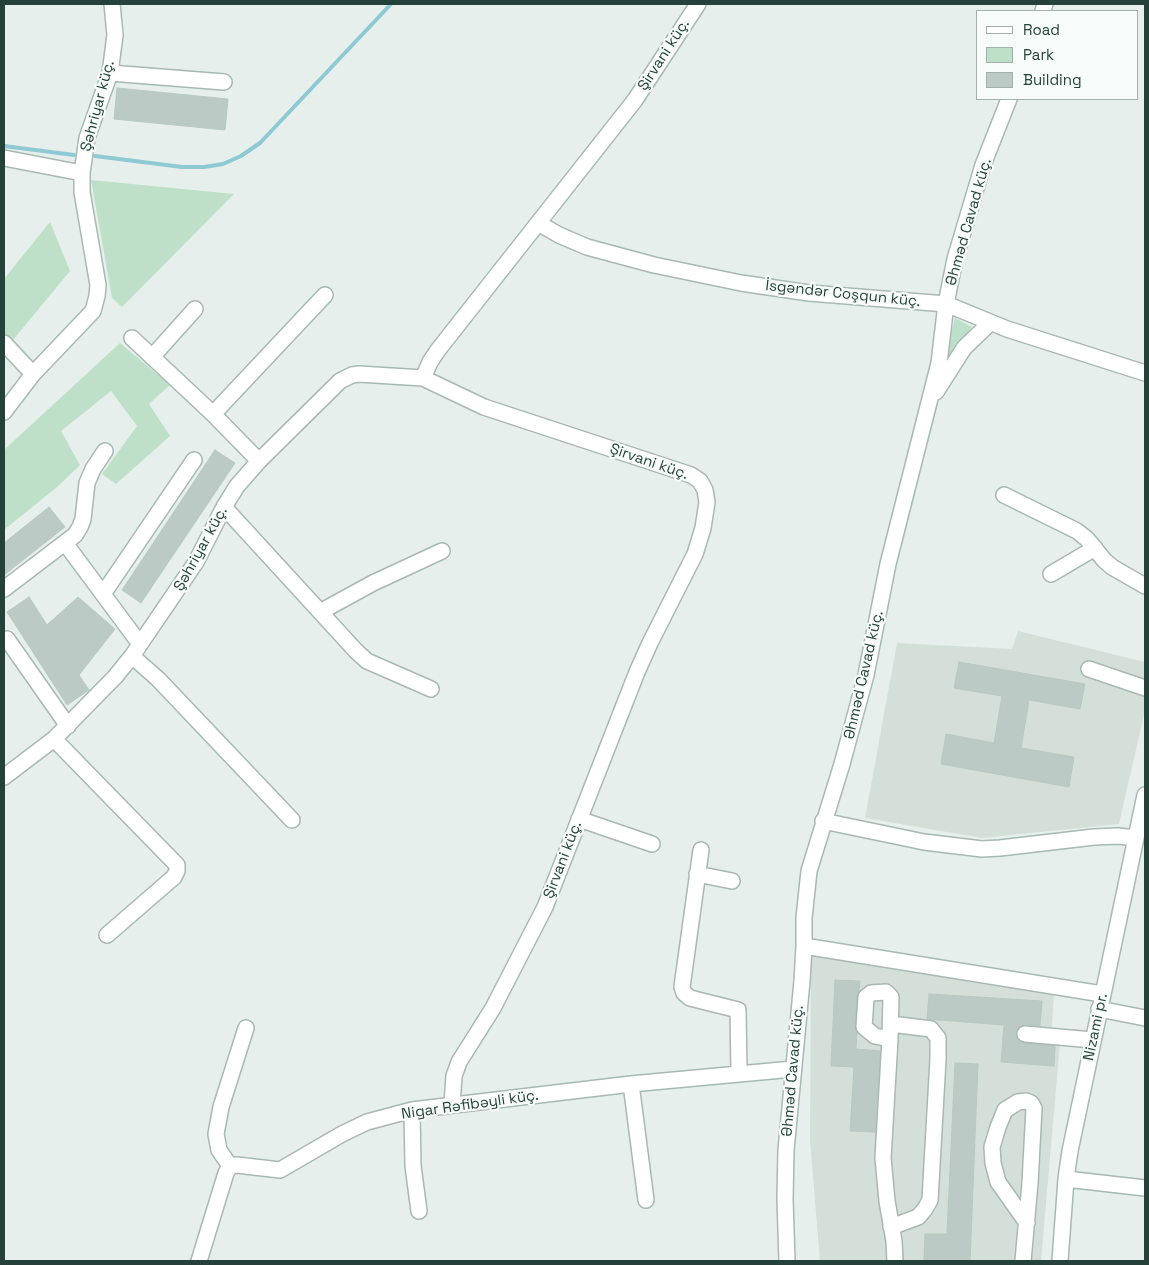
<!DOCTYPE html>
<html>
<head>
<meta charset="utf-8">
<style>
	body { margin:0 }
	#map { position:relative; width:1149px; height:1265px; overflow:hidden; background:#e6efeb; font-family:"Space Grotesk",sans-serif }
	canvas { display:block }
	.frame { position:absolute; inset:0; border:5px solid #24423a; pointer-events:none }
	.legend { position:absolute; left:976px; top:10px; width:162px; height:90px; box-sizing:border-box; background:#f7fbf9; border:1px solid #a3b1ad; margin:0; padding:6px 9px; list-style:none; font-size:15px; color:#24423a }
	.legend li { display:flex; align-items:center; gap:10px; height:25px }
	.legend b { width:25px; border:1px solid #a3b1ad }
</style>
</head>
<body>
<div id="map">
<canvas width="1149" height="1265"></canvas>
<div class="frame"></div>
<ul class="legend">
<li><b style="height:6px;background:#fff"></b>Road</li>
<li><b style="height:14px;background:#bfe0c8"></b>Park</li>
<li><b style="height:14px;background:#bbcac4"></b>Building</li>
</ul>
</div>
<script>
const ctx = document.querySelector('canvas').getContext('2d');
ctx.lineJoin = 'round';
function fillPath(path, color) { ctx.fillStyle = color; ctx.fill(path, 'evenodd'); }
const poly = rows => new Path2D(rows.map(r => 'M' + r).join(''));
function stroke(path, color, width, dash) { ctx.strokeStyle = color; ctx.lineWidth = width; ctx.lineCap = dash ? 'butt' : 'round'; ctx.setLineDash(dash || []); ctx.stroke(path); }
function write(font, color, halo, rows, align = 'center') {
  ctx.font = font + ' "Space Grotesk",sans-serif'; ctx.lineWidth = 4.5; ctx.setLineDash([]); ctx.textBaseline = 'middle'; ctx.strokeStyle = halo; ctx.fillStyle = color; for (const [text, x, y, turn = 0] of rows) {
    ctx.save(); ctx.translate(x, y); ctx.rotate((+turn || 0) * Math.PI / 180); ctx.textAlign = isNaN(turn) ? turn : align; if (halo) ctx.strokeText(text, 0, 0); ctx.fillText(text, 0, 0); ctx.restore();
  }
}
const built = poly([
	[1018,631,1145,662,1145,710,1119,824,982,838,865,818,897,643,1012,649],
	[811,955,1054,993,1051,1041,1060,1043,1041,1261,820,1261,810,1140]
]);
const green = poly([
	[91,180,234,194,122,307,112,298],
	[50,222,70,271,13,340,4,334,4,279],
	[955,318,972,327,944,361],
	[120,343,170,385,149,404,170,436,116,484,102,474,137,426,111,391,61,431,80,465,57,487,4,530,4,450]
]);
const stream = poly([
	[4,146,74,155],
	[95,156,182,167,204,167,223,164,241,156,260,143,391,4]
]);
const building = poly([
	[117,88,228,99,225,130,114,119,117,88],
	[215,450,235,463,141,603,122,590,215,450],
	[49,507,65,527,4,575,4,543,49,507],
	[29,597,47,625,78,597,115,629,79,675,89,690,67,705,7,612,29,597],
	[959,662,1085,684,1080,709,1029,700,1021,748,1074,757,1069,787,941,764,946,734,994,743,1002,696,954,688,959,662],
	[835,980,860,981,859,991,857,996,855,1026,857,1033,856,1049,880,1051,875,1132,850,1131,854,1067,831,1066,835,980],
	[929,994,1042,1001,1040,1026,1021,1026,1016,1033,1016,1037,1024,1043,1055,1046,1054,1066,1001,1062,1004,1025,927,1019,929,994],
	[955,1063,978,1064,970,1261,924,1261,925,1234,947,1234,955,1063]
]);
const minor = poly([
	[1043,11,1045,4],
	[110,73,224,82],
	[4,158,82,173],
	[538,223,559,235,587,247,654,265,741,283,809,293,946,304,1007,329,1145,373],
	[132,338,213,414,259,461],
	[4,343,33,374],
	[152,357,195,309],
	[936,392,964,348,990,323],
	[4,412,33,374,93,311,97,296,98,285,82,192,82,173,87,138,110,73,115,35,112,4],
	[213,414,325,295],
	[1004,495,1077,531,1087,539,1104,560,1112,567,1145,586],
	[224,507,356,651,367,661,431,689],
	[65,543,140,644],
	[1051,574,1095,548],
	[4,589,75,535,80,527,83,519,87,483,93,469,105,451],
	[103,594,194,460],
	[320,612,373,583,442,551],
	[7,639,68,726],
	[132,656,158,679,292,820],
	[1089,669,1145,688],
	[54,739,177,865,177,871,174,877,107,935],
	[4,777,54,739,115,677,132,656,196,562,224,507,237,486,259,461,340,381,352,375,359,374,423,378],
	[579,819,652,844],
	[823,821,924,842,982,849,1000,848,1094,837,1118,836,1136,838],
	[701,850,682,987,684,993,690,998,738,1010,739,1072],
	[697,874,732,881],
	[804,946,1102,994],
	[1099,1009,1145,1018],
	[1025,1034,1093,1040],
	[890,1039,875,1036,864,1027,866,997,871,993,886,992,891,997,890,1039,883,1158,887,1201,894,1241,895,1261],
	[631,1084,646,1200],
	[452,1104,454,1076,459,1062,493,1008,545,907,637,672,650,643,695,554,703,528,707,502,705,490,700,481,691,475,484,407,423,378,430,362,438,350,635,100,698,4],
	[412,1110,413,1166,419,1211],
	[230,1166,219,1150,216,1134,221,1107,246,1028],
	[1066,1179,1145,1188],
	[891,1227,918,1217,925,1209,930,1200,938,1059,938,1038,931,1029,891,1024],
	[199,1261,226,1173,230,1166,237,1165,280,1170,342,1134,367,1122,412,1110,631,1084,793,1069],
	[787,1261,785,1199,786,1150,802,981,804,946,804,918,809,871,842,764,866,675,888,564,939,363,946,304,955,259,983,165,1009,99],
	[1023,1261,1030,1183,1034,1108,1031,1103,1026,1101,1018,1102,1005,1110,998,1127,992,1147,993,1163,998,1182,1027,1223],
	[1060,1261,1066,1179,1070,1151,1145,795]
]);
const streetNames = [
	["Şirvani küç.",664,55,-57],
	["Şəhriyar küç.",98,106,-75],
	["Əhməd Cavad küç.",969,222,-74],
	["İsgəndər Coşqun küç.",843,294,6],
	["Şirvani küç.",649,462,19],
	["Şəhriyar küç.",201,549,-61],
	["Əhməd Cavad küç.",864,675,-77],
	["Şirvani küç.",563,860,-69],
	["Nizami pr.",1096,1027,-78],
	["Əhməd Cavad küç.",793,1071,-85],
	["Nigar Rəfibəyli küç.",470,1105,-8]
];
fillPath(built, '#d4dfda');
fillPath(green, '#bfe0c8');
stroke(stream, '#8ec9d4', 4);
fillPath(building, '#bbcac4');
stroke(building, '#b8c9c2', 1);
stroke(minor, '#a8b8b2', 18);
stroke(minor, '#fff', 15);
write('15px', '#24423a', '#f7fbf9', streetNames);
</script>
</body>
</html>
